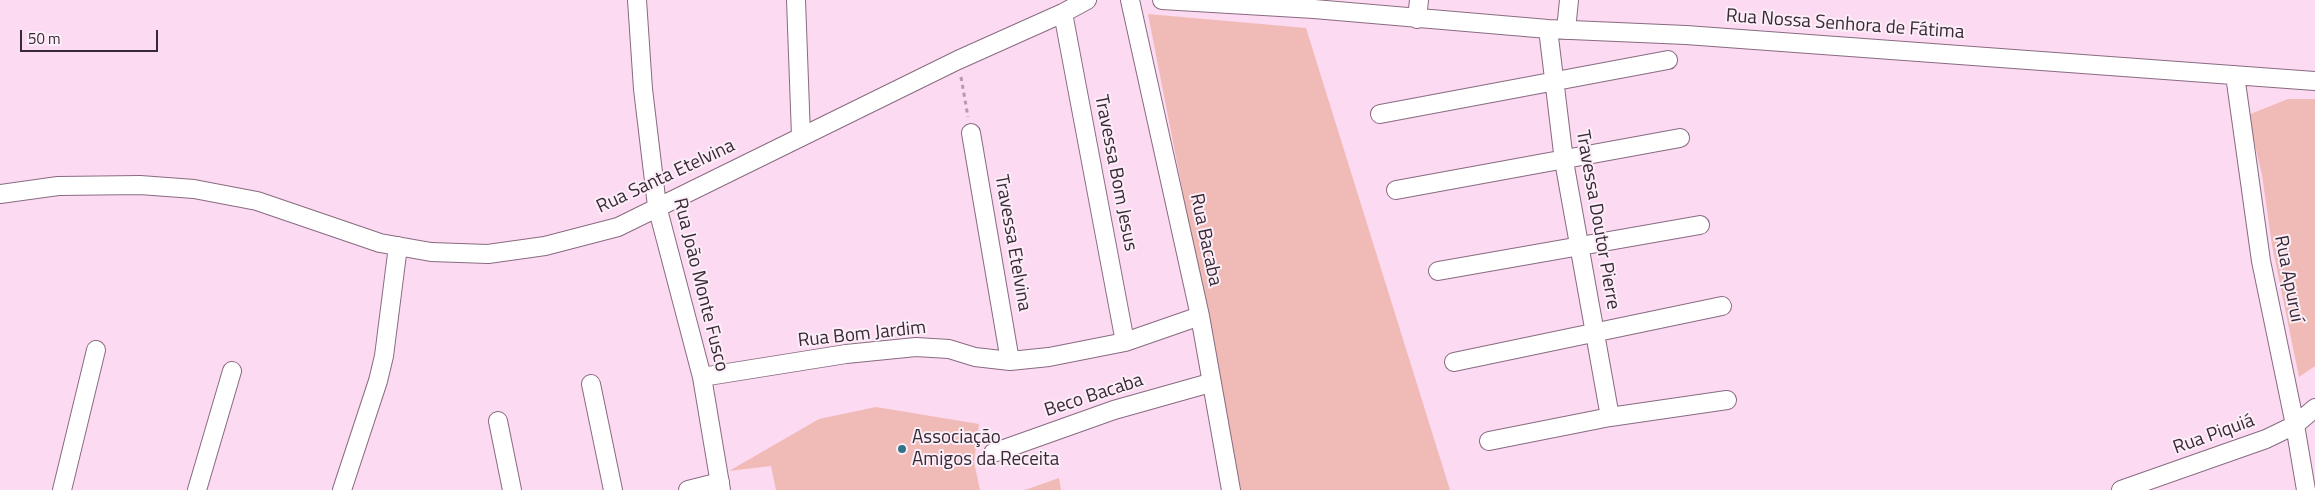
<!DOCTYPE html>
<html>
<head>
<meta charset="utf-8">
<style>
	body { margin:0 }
	#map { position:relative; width:2315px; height:490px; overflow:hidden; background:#fcdaf2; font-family:"Titillium Web",sans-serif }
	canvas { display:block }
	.scale { position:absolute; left:20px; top:30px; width:138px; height:22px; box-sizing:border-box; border:2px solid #372a34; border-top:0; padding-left:6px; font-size:15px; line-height:18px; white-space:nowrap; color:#372a34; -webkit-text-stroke:4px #fceef8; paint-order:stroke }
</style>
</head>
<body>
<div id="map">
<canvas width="2315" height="490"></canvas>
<div class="scale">50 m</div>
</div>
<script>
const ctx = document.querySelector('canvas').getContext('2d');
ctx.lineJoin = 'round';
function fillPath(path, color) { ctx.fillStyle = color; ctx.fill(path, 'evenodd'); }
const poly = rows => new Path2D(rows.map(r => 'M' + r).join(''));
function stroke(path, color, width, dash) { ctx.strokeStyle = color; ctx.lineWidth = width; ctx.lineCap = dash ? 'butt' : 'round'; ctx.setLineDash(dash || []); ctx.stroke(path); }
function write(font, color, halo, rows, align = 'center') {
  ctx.font = font + ' "Titillium Web",sans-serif'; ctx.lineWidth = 4; ctx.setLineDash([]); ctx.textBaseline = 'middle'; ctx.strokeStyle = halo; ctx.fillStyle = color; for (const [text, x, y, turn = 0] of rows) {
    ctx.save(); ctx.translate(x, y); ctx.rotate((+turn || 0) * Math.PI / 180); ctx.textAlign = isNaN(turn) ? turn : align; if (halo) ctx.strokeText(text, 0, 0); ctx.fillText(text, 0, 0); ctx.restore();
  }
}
const green = poly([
	[1148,14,1306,28,1450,490,1241,490],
	[2288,99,2315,99,2315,366,2299,377,2272,245,2262,175,2248,115],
	[876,407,979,424,974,462,980,490,776,490,771,466,729,471,819,419],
	[1059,478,1061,490,1025,490]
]);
const path = poly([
	[961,77,968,117]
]);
const minor = poly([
	[637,0,643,89,657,206,702,377,721,490],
	[796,0,801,136],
	[1130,0,1200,316,1231,490],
	[1162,0,1314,9,1548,29,1686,35,2315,81],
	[1063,13,1125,342],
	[1417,19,1419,0],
	[1548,29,1564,161,1610,417],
	[1566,30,1569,0],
	[2235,75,2261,261,2295,425,2306,490],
	[1380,114,1668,60],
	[971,133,1010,361],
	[1396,190,1680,138],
	[0,194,58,186,140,185,194,189,257,201,380,243,431,252,488,254,545,246,618,227,958,60,1063,13,1087,0],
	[1438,271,1700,225],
	[1454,362,1722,306],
	[702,377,846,354,916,347,949,349,975,357,1010,361,1049,357,1125,342,1200,316],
	[591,384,613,490],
	[498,421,512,490],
	[1489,441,1610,417,1727,400],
	[993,453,1114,410,1210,383],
	[62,490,96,350],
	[197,490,232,371],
	[342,490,378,381,384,356,398,246],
	[688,490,720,482],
	[2121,490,2266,439,2295,425,2315,408]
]);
const markers = [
	[902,449,5,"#327486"]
];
const streetNames = [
	["Rua Nossa Senhora de Fátima",1845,25,4],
	["Travessa Bom Jesus",1115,173,79],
	["Rua Santa Etelvina",666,177,-25],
	["Travessa Doutor Pierre",1597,220,80],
	["Rua Bacaba",1205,240,78],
	["Travessa Etelvina",1012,243,80],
	["Rua Apuruí",2288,279,79],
	["Rua João Monte Fusco",700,285,76],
	["Rua Bom Jardim",862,335,-6],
	["Beco Bacaba",1094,396,-18],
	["Rua Piquiá",2214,435,-20]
];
const poiNames = [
	["Associação",912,438],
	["Amigos da Receita",912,460]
];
fillPath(green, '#f0bab6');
stroke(minor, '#886b80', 20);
stroke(path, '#b59bae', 3, [4, 4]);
stroke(minor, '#fff', 18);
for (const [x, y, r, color] of markers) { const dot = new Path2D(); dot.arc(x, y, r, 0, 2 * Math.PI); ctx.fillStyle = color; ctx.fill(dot); stroke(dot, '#fceef8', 2); }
write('19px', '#372a34', '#fceef8', streetNames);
write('19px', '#372a34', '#fceef8', poiNames, 'left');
</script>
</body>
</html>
